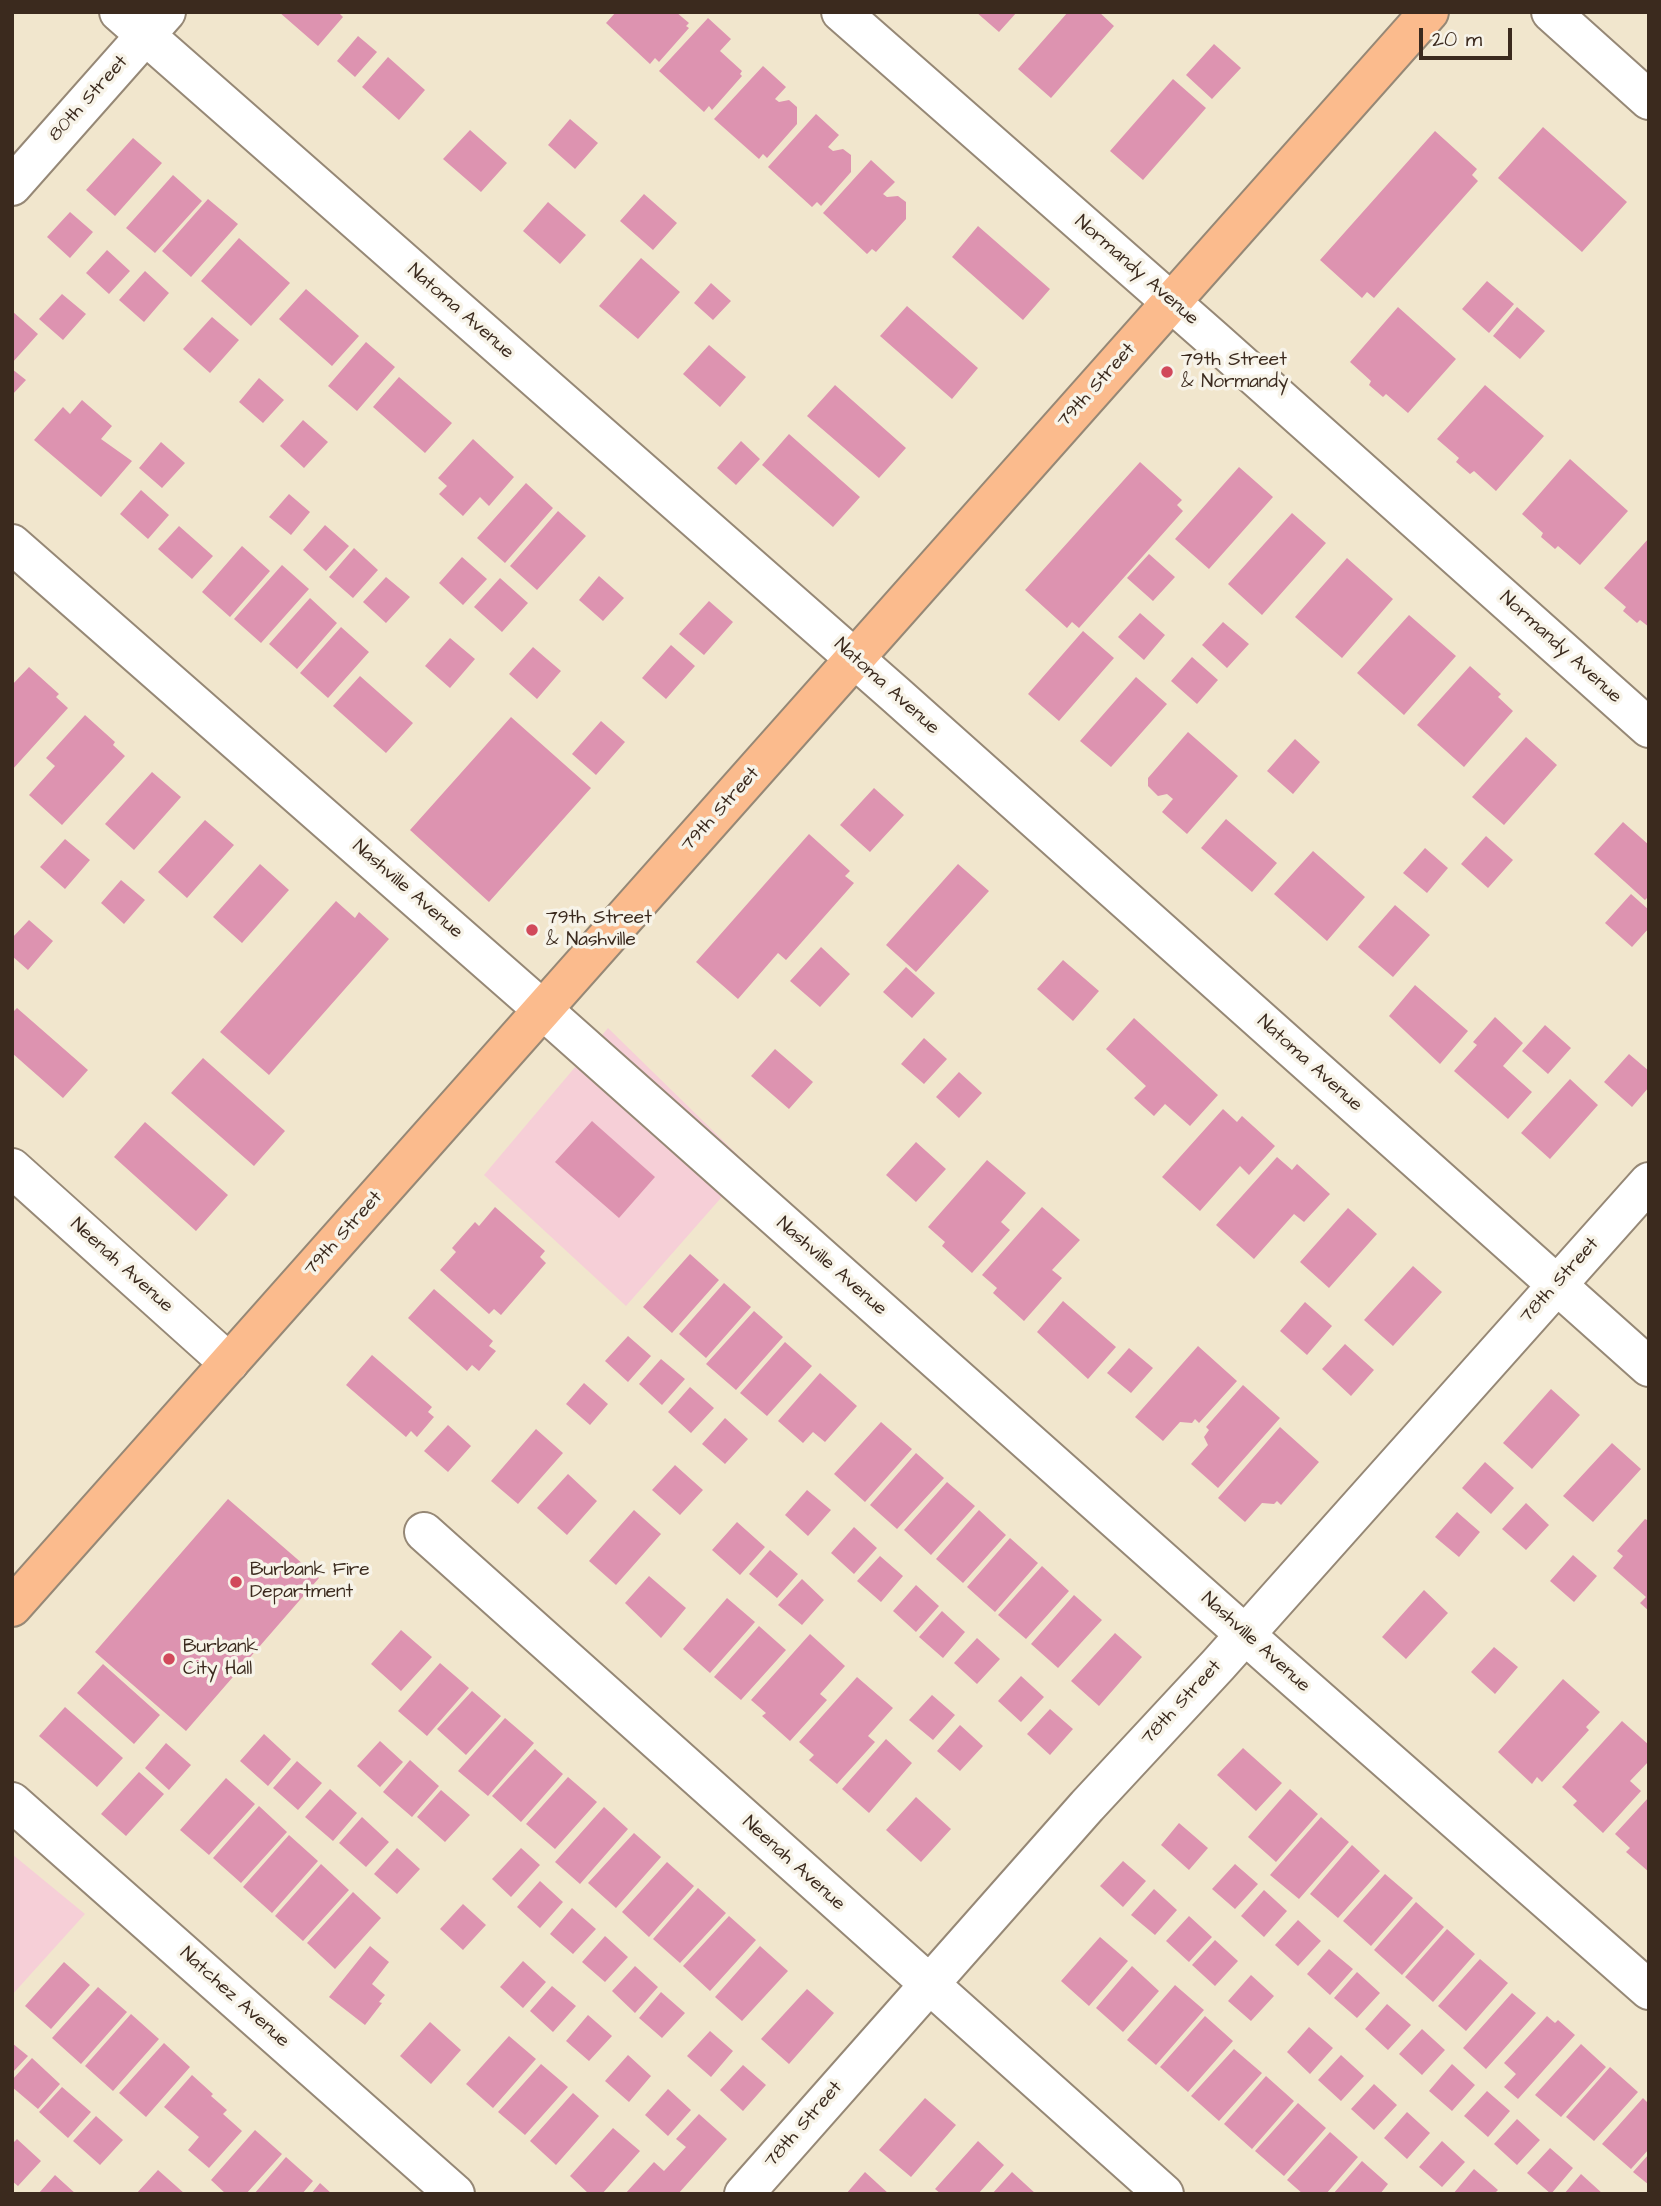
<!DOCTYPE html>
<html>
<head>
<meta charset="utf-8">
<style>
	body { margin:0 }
	#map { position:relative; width:1661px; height:2206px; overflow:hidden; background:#f1e6cd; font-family:"Architects Daughter",sans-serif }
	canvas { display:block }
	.frame { position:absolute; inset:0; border:14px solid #3b2a1e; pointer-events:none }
	.scale { position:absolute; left:1419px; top:28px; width:93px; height:32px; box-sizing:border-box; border:4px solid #3b2a1e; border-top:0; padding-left:9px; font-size:21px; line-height:24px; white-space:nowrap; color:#3b2a1e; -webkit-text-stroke:5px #f7f3e8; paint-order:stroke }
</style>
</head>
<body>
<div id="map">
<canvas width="1661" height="2206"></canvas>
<div class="frame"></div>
<div class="scale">20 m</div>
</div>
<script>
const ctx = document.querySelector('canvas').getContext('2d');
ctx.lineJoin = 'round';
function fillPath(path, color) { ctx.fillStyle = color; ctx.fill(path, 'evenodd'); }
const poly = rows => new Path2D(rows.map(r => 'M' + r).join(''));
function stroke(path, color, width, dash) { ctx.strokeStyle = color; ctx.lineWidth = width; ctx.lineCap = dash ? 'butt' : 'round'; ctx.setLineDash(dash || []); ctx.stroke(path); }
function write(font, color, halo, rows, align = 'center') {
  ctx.font = font + ' "Architects Daughter",sans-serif'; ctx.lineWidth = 7; ctx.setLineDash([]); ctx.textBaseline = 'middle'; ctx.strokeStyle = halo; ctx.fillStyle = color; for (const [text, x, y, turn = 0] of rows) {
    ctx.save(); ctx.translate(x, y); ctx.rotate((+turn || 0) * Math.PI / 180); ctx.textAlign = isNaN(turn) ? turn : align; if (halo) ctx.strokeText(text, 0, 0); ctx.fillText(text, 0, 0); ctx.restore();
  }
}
const built = poly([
	[608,1028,749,1166,626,1306,484,1175],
	[12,1854,85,1914,12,1995]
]);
const building = poly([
	[279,12,338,12,343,17,318,46],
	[616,12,676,12,689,23,686,26,689,28,659,62,655,58,650,64,606,23],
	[976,12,1017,12,999,32],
	[1068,12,1099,12,1114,26,1051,98,1018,69],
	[708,18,731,39,720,51,742,71,740,74,742,76,712,110,709,106,704,112,659,71],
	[358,36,377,52,355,77,337,61],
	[1214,44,1241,68,1212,99,1186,75],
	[388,57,425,90,399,120,362,87],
	[763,66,786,87,775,99,779,102,789,100,797,107,797,124,767,158,763,154,759,159,714,119],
	[1173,79,1206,108,1143,180,1110,151],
	[816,114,839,135,828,147,833,151,843,149,851,155,851,172,821,206,817,202,812,207,768,167],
	[570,119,598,143,575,169,548,145],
	[1543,127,1627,202,1582,252,1498,178],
	[470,130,507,163,481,192,443,159],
	[1435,131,1477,169,1472,175,1478,181,1374,298,1367,292,1362,298,1320,260],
	[133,138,162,163,115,216,86,190],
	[871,160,895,182,883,194,887,197,898,196,906,202,906,219,876,252,872,249,867,254,823,213],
	[173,175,202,201,155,253,126,228],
	[644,194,677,223,653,250,620,221],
	[208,199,238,224,191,277,162,251],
	[548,202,586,235,560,264,523,231],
	[70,212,93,232,70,258,47,237],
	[978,226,1050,289,1023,320,952,257],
	[239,238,290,283,251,326,201,281],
	[107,250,130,271,109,294,86,273],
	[641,258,680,292,638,339,599,306],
	[145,271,169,293,144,322,119,300],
	[1487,281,1514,304,1489,333,1462,309],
	[711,283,731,301,713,320,694,303],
	[306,289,359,336,332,366,279,319],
	[62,294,86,314,63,340,39,319],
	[907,306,978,368,952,399,880,336],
	[1398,307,1456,359,1408,413,1386,394,1383,397,1369,385,1371,381,1350,362],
	[1517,307,1545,331,1520,359,1493,336],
	[12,311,38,334,12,363],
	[212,317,239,340,210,373,183,349],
	[366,342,395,367,357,411,328,386],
	[709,345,746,377,720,407,683,374],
	[12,369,26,380,12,395],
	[399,377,452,423,425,453,373,407],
	[259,378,284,400,263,423,239,402],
	[835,385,906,448,879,478,807,416],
	[1485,385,1544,436,1496,491,1474,471,1470,474,1456,462,1459,458,1437,439],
	[82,400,112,426,101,439,132,461,101,497,34,440,63,407,70,414],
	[303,420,328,442,304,468,280,446],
	[789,434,860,497,833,527,762,465],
	[473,439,514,477,489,506,480,497,463,516,439,494,447,486,438,478],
	[741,441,760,459,736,485,717,468],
	[161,442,185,463,162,488,139,468],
	[1570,459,1628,511,1580,565,1558,546,1555,549,1541,537,1543,533,1522,514],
	[1140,462,1182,500,1177,505,1183,511,1079,628,1072,622,1067,628,1025,590],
	[1239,467,1273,497,1209,569,1175,539],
	[526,483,553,508,505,563,477,538],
	[141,490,169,515,148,539,120,514],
	[289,494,310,512,291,535,269,517],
	[558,511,586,536,537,590,510,566],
	[1292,513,1326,543,1262,615,1228,584],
	[325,525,349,546,326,571,303,550],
	[179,526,213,556,192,579,158,549],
	[1649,538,1649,627,1640,620,1637,623,1623,611,1626,607,1604,588],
	[242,546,270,571,230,617,202,592],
	[354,548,378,570,353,598,329,577],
	[1149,554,1175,577,1153,601,1127,578],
	[462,557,487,579,463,605,439,583],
	[1347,558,1393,599,1342,658,1295,617],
	[282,565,309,589,261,643,234,619],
	[599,576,624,598,603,621,579,600],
	[386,577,410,597,386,623,363,602],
	[500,578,528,603,502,632,474,607],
	[310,598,337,623,297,669,269,644],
	[709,601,733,622,704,655,679,634],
	[1140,613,1165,635,1144,660,1118,637],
	[1409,615,1456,656,1404,715,1357,673],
	[1223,622,1249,644,1227,668,1202,645],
	[341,627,369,652,328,698,300,673],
	[1083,631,1114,658,1059,721,1028,694],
	[450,638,475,659,450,688,425,666],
	[671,645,695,666,666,699,642,678],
	[533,647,561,671,537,699,509,674],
	[1192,657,1218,680,1197,704,1171,681],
	[1470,666,1501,694,1498,697,1513,711,1464,767,1417,725],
	[29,667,59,694,56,697,68,708,12,770,12,685],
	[360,676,413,723,386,753,333,706],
	[1136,677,1167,704,1111,767,1080,741],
	[85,715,115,742,113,745,125,756,62,825,29,795,55,766,46,758],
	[511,717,591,788,489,902,410,830],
	[601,721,625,742,596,775,572,754],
	[1188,732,1238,776,1187,834,1162,812,1173,799,1167,794,1158,796,1148,786,1148,778],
	[1526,737,1557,765,1504,825,1472,797],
	[1295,739,1320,762,1293,794,1267,771],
	[152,772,181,797,134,850,105,824],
	[874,788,904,815,870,852,840,825],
	[1226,819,1277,863,1252,892,1201,848],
	[205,820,234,845,187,898,158,872],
	[1623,822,1649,845,1649,896,1645,900,1594,854],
	[809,834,850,871,845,876,854,883,786,960,778,953,738,999,696,962],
	[1486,836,1513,860,1488,888,1461,864],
	[65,839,90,860,65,889,40,867],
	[1425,848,1448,868,1427,893,1403,873],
	[1313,851,1365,897,1327,941,1274,894],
	[260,864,289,890,242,943,213,917],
	[958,864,989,891,916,972,886,945],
	[121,880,145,900,124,924,101,903],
	[1631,894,1649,910,1649,928,1632,947,1605,923],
	[336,901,355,918,359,912,389,939,269,1075,220,1032],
	[1395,905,1430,935,1393,977,1358,947],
	[29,920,53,941,28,970,12,956,12,938],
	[821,947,850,974,820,1007,790,981],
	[1063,960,1099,991,1073,1021,1037,989],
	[906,967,935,993,912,1018,883,992],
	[1415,985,1468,1031,1440,1064,1389,1016],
	[17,1008,88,1070,63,1098,12,1053,12,1013],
	[1495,1017,1523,1043,1503,1066,1532,1092,1508,1119,1454,1071,1477,1045,1473,1042],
	[1134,1018,1218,1095,1190,1126,1165,1104,1154,1116,1134,1098,1146,1086,1106,1049],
	[1545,1025,1571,1048,1548,1074,1522,1051],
	[924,1038,947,1059,924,1084,901,1064],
	[775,1049,813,1082,789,1109,751,1076],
	[1629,1054,1649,1071,1649,1087,1632,1107,1604,1082],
	[203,1058,285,1131,254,1166,171,1093],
	[959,1072,982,1093,959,1118,936,1097],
	[1570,1079,1598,1105,1550,1159,1521,1133],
	[1223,1109,1237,1122,1242,1116,1275,1146,1249,1175,1240,1166,1200,1211,1162,1177],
	[592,1121,655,1177,619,1218,555,1162],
	[145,1122,228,1195,196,1231,114,1157],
	[916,1142,946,1169,916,1202,886,1175],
	[1277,1157,1292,1170,1297,1164,1330,1194,1304,1222,1294,1214,1254,1259,1216,1225],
	[987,1160,1026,1193,1001,1222,1010,1230,972,1273,942,1246,945,1242,928,1227],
	[495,1207,545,1251,540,1257,546,1263,501,1315,494,1309,489,1314,440,1270,456,1252,452,1248,475,1222,479,1226],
	[1042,1207,1080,1240,1052,1270,1062,1278,1024,1321,993,1293,997,1288,982,1275],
	[1348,1208,1377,1234,1329,1288,1300,1262],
	[690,1254,719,1280,672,1333,643,1307],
	[1413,1266,1442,1292,1393,1346,1364,1320],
	[724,1283,751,1307,706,1358,679,1334],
	[434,1289,493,1341,489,1346,496,1351,479,1371,472,1365,467,1371,408,1318],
	[1063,1301,1116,1347,1088,1379,1037,1332],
	[1305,1302,1332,1326,1307,1355,1280,1331],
	[754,1311,783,1337,736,1390,706,1364],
	[628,1336,651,1356,628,1382,605,1361],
	[785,1342,812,1366,767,1416,740,1393],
	[1345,1344,1374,1370,1351,1396,1322,1369],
	[1198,1346,1237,1381,1199,1423,1195,1419,1192,1423,1180,1422,1163,1441,1135,1417],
	[1129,1348,1153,1368,1131,1393,1107,1373],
	[372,1355,432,1407,428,1412,434,1417,417,1437,411,1431,406,1437,346,1385],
	[661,1359,685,1379,662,1405,639,1384],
	[820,1373,857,1406,825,1442,813,1432,803,1443,778,1421],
	[584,1383,608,1404,590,1425,566,1404],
	[1243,1385,1280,1418,1218,1488,1191,1464,1208,1445,1204,1437,1209,1430,1206,1427],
	[690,1387,714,1408,691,1433,668,1412],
	[1551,1389,1580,1415,1532,1469,1503,1443],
	[725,1418,748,1439,725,1464,702,1444],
	[881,1422,912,1449,865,1502,834,1474],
	[448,1425,471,1446,448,1472,424,1451],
	[1280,1427,1319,1462,1281,1505,1277,1501,1274,1504,1262,1503,1245,1522,1218,1498],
	[536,1429,563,1453,518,1504,491,1481],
	[1612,1443,1641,1469,1593,1522,1563,1496],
	[916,1453,944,1478,897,1529,870,1505],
	[1485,1462,1514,1488,1491,1514,1462,1488],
	[675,1465,703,1490,680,1515,652,1490],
	[568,1474,597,1501,567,1535,537,1508],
	[947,1482,975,1506,931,1555,904,1530],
	[807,1490,831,1510,808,1536,785,1515],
	[228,1499,319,1578,186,1731,95,1652],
	[1526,1503,1549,1525,1526,1550,1502,1529],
	[634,1510,661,1534,616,1585,589,1561],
	[979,1510,1006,1535,963,1583,936,1559],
	[1457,1512,1480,1532,1459,1557,1435,1537],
	[1645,1519,1649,1521,1649,1611,1640,1603,1646,1597,1613,1568,1623,1556,1617,1551],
	[737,1522,765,1547,740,1575,712,1550],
	[854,1527,877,1548,854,1574,831,1553],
	[1010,1538,1038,1563,995,1612,967,1587],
	[770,1550,798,1574,777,1598,749,1574],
	[1573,1555,1597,1576,1574,1602,1550,1581],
	[880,1556,903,1576,881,1602,857,1581],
	[1042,1566,1069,1591,1026,1639,998,1615],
	[649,1576,686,1608,661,1638,625,1603],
	[802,1579,824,1600,802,1625,778,1605],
	[916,1585,939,1606,916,1632,893,1611],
	[1424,1590,1448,1613,1406,1659,1382,1637],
	[1074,1595,1102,1620,1058,1668,1031,1644],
	[727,1598,755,1622,710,1673,683,1649],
	[942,1611,965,1632,943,1658,919,1637],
	[759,1626,786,1650,741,1700,714,1677],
	[401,1630,432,1657,401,1691,371,1664],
	[1115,1633,1142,1657,1099,1706,1071,1681],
	[810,1634,845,1666,820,1694,827,1700,790,1741,762,1716,766,1713,751,1700],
	[977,1638,1000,1659,977,1684,954,1663],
	[1494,1647,1518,1667,1495,1694,1471,1672],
	[440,1663,469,1688,427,1736,398,1711],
	[103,1664,160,1715,134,1744,77,1693],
	[1021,1676,1044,1697,1021,1722,998,1701],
	[857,1677,893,1708,868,1736,875,1742,837,1784,809,1760,814,1755,799,1742],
	[1563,1679,1600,1712,1586,1727,1589,1730,1542,1782,1537,1777,1532,1784,1498,1752],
	[472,1691,501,1716,466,1755,437,1729],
	[932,1695,955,1715,933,1740,909,1720],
	[65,1707,123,1758,97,1787,39,1736],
	[1050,1709,1073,1729,1050,1755,1027,1734],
	[505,1718,534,1743,488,1796,458,1771],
	[1622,1721,1649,1745,1649,1761,1630,1781,1641,1791,1603,1833,1573,1805,1577,1801,1562,1787],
	[960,1725,983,1746,960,1771,937,1751],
	[264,1734,291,1759,268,1786,240,1761],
	[886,1739,912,1763,869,1813,842,1789],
	[380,1741,403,1762,380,1787,357,1766],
	[166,1743,191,1765,169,1790,145,1768],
	[1243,1748,1282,1783,1256,1811,1217,1775],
	[535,1749,563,1774,521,1822,492,1796],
	[410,1760,439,1786,412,1817,383,1792],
	[297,1761,322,1783,298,1810,273,1788],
	[139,1772,164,1794,126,1836,101,1814],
	[568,1777,597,1802,555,1849,526,1824],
	[226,1778,255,1804,209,1855,180,1830],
	[330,1789,357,1813,333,1841,305,1817],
	[1290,1789,1318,1814,1276,1862,1248,1837],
	[441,1790,470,1815,445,1842,417,1817],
	[916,1797,951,1829,921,1862,886,1830],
	[1649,1797,1649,1872,1626,1852,1630,1848,1615,1834],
	[259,1806,287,1832,241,1883,213,1858],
	[604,1807,628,1829,580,1884,555,1862],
	[362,1817,389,1842,366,1867,339,1843],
	[1321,1817,1349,1842,1299,1899,1270,1875],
	[1179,1823,1208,1848,1189,1870,1161,1845],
	[634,1833,661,1857,616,1908,588,1883],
	[289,1835,318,1861,272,1913,243,1887],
	[1352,1845,1380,1871,1338,1918,1310,1894],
	[397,1848,420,1869,397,1894,374,1874],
	[521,1848,540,1865,511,1897,492,1879],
	[1123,1861,1146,1881,1123,1907,1100,1886],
	[667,1862,694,1886,649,1937,622,1912],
	[321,1864,349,1890,303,1941,275,1916],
	[1235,1864,1258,1884,1235,1909,1212,1889],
	[1385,1874,1413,1898,1371,1946,1343,1921],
	[540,1881,563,1902,540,1928,517,1907],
	[698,1888,726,1913,680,1963,653,1939],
	[1154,1889,1177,1910,1155,1935,1131,1915],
	[1264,1890,1287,1911,1264,1937,1241,1916],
	[353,1892,381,1918,335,1969,307,1943],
	[1416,1902,1444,1927,1402,1975,1374,1950],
	[463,1904,486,1925,463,1950,440,1929],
	[572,1908,596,1929,573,1954,550,1934],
	[729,1916,756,1940,710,1991,683,1966],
	[1189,1916,1212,1937,1189,1962,1166,1941],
	[1298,1920,1321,1941,1298,1966,1275,1945],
	[1447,1929,1475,1954,1433,2002,1405,1977],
	[605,1936,628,1957,605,1982,582,1962],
	[1100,1937,1128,1961,1089,2006,1061,1981],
	[1215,1940,1238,1961,1215,1986,1192,1965],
	[370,1946,389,1962,372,1984,385,1995,379,2002,382,2003,365,2025,329,1997],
	[760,1946,788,1971,742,2021,715,1997],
	[1329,1949,1353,1969,1330,1995,1307,1974],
	[1480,1959,1508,1983,1466,2031,1438,2006],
	[523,1961,546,1982,523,2008,500,1987],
	[64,1962,90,1985,51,2029,25,2006],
	[635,1966,658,1987,635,2013,612,1991],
	[1132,1966,1159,1991,1123,2032,1096,2008],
	[1357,1972,1380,1993,1357,2018,1334,1998],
	[1251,1975,1274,1996,1251,2021,1228,2001],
	[1175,1985,1204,2010,1156,2065,1127,2040],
	[552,1986,576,2006,553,2032,530,2011],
	[98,1987,127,2012,81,2064,52,2038],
	[807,1989,834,2013,789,2064,761,2039],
	[661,1992,685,2013,662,2038,639,2018],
	[1512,1993,1536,2013,1486,2069,1463,2048],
	[1387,2004,1411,2025,1388,2050,1365,2029],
	[131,2014,159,2039,113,2091,85,2066],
	[588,2015,612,2036,589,2061,566,2041],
	[1205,2016,1233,2041,1188,2092,1160,2067],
	[1547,2016,1555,2023,1558,2020,1575,2035,1518,2099,1504,2087,1516,2074,1504,2063],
	[430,2022,461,2050,431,2084,400,2056],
	[1309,2027,1333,2048,1310,2074,1287,2052],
	[1422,2029,1445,2050,1422,2075,1399,2054],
	[710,2031,733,2051,711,2077,687,2056],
	[509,2036,536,2059,493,2108,466,2084],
	[12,2043,28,2056,12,2073],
	[164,2043,190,2067,146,2117,119,2093],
	[1581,2044,1606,2067,1561,2117,1535,2095],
	[1234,2049,1262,2073,1219,2121,1191,2096],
	[628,2055,651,2076,629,2102,605,2081],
	[1341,2055,1364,2076,1341,2101,1318,2080],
	[32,2058,60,2084,38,2109,12,2087,12,2080],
	[541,2064,568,2087,525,2135,498,2112],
	[1452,2064,1475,2085,1452,2111,1429,2091],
	[743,2065,766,2085,743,2111,720,2090],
	[1610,2067,1638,2092,1594,2141,1566,2117],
	[192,2075,213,2094,211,2096,227,2110,223,2114,242,2131,209,2168,188,2150,199,2137,164,2107],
	[1266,2076,1294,2101,1252,2149,1224,2124],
	[1374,2084,1397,2105,1374,2130,1351,2109],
	[62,2087,91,2112,68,2138,39,2112],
	[668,2089,691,2110,668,2136,645,2115],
	[1487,2091,1510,2111,1488,2137,1464,2116],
	[573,2093,599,2116,556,2165,530,2141],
	[925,2098,956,2125,911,2177,879,2150],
	[1643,2098,1649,2104,1649,2149,1631,2169,1602,2144],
	[1298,2103,1326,2128,1284,2176,1255,2151],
	[1407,2112,1430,2133,1407,2159,1384,2138],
	[699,2114,727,2139,678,2194,625,2194,654,2162,664,2171,686,2147,676,2139],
	[96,2116,123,2140,100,2165,73,2141],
	[1517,2119,1540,2140,1517,2165,1494,2144],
	[613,2128,640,2151,602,2194,589,2194,570,2176],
	[255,2130,282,2154,246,2194,226,2194,211,2180],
	[1330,2132,1358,2157,1326,2194,1303,2194,1287,2180],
	[17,2139,41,2161,18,2186,12,2181,12,2144],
	[978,2141,1004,2165,978,2194,941,2194,935,2189],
	[1442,2141,1465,2162,1442,2187,1419,2167],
	[1550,2148,1573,2168,1551,2194,1527,2173],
	[1649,2154,1649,2185,1633,2172],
	[286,2157,313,2181,302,2194,254,2194],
	[1362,2161,1388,2184,1380,2194,1333,2194],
	[1474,2169,1498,2190,1494,2194,1453,2194],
	[158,2170,185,2194,136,2194],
	[865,2172,889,2194,846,2194],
	[1012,2172,1036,2194,992,2194],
	[1581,2174,1603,2194,1564,2194],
	[55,2175,76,2194,38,2194],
	[320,2183,332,2194,311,2194]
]);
const minor = poly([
	[119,12,896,695,1649,1367],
	[841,12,1213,339,1649,728],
	[1551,12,1649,100],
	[12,186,166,12],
	[12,544,543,1010,1277,1663,1649,1990],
	[12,1168,229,1363],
	[424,1532,1164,2194],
	[12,1802,455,2194],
	[744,2194,1087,1806,1218,1665,1649,1182]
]);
const major = poly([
	[12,1607,1429,12]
]);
const markers = [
	[1167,372,7,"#d1495b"],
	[532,930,7,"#d1495b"],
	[236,1582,7,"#d1495b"],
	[169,1659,7,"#d1495b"]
];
const streetNames = [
	["80th Street",89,99,-48],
	["Normandy Avenue",1136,271,41],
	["Natoma Avenue",460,312,41],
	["79th Street",1097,386,-48],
	["Normandy Avenue",1560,648,42],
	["Natoma Avenue",886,687,42],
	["79th Street",721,810,-48],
	["Nashville Avenue",407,890,41],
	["Natoma Avenue",1309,1064,42],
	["79th Street",344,1234,-48],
	["Neenah Avenue",121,1266,42],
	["Nashville Avenue",831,1267,41],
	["78th Street",1560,1281,-48],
	["Nashville Avenue",1255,1643,42],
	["78th Street",1182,1703,-47],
	["Neenah Avenue",793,1864,42],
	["Natchez Avenue",234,1998,42],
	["78th Street",804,2125,-49]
];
const poiNames = [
	["79th Street",1181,361],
	["& Normandy",1181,383],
	["79th Street",546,919],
	["& Nashville",546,941],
	["Burbank Fire",250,1571],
	["Department",250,1593],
	["Burbank",183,1648],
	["City Hall",183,1670]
];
fillPath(built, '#f6cfd7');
fillPath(building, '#dd93b0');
stroke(minor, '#968876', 42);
stroke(major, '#968876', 42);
stroke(minor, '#fff', 38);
stroke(major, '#fbbb8d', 38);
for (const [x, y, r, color] of markers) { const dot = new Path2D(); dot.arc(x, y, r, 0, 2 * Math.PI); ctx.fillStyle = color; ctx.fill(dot); stroke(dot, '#f7f3e8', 2.5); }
write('19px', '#3b2a1e', '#f7f3e8', streetNames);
write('19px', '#3b2a1e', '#f7f3e8', poiNames, 'left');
</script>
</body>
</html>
